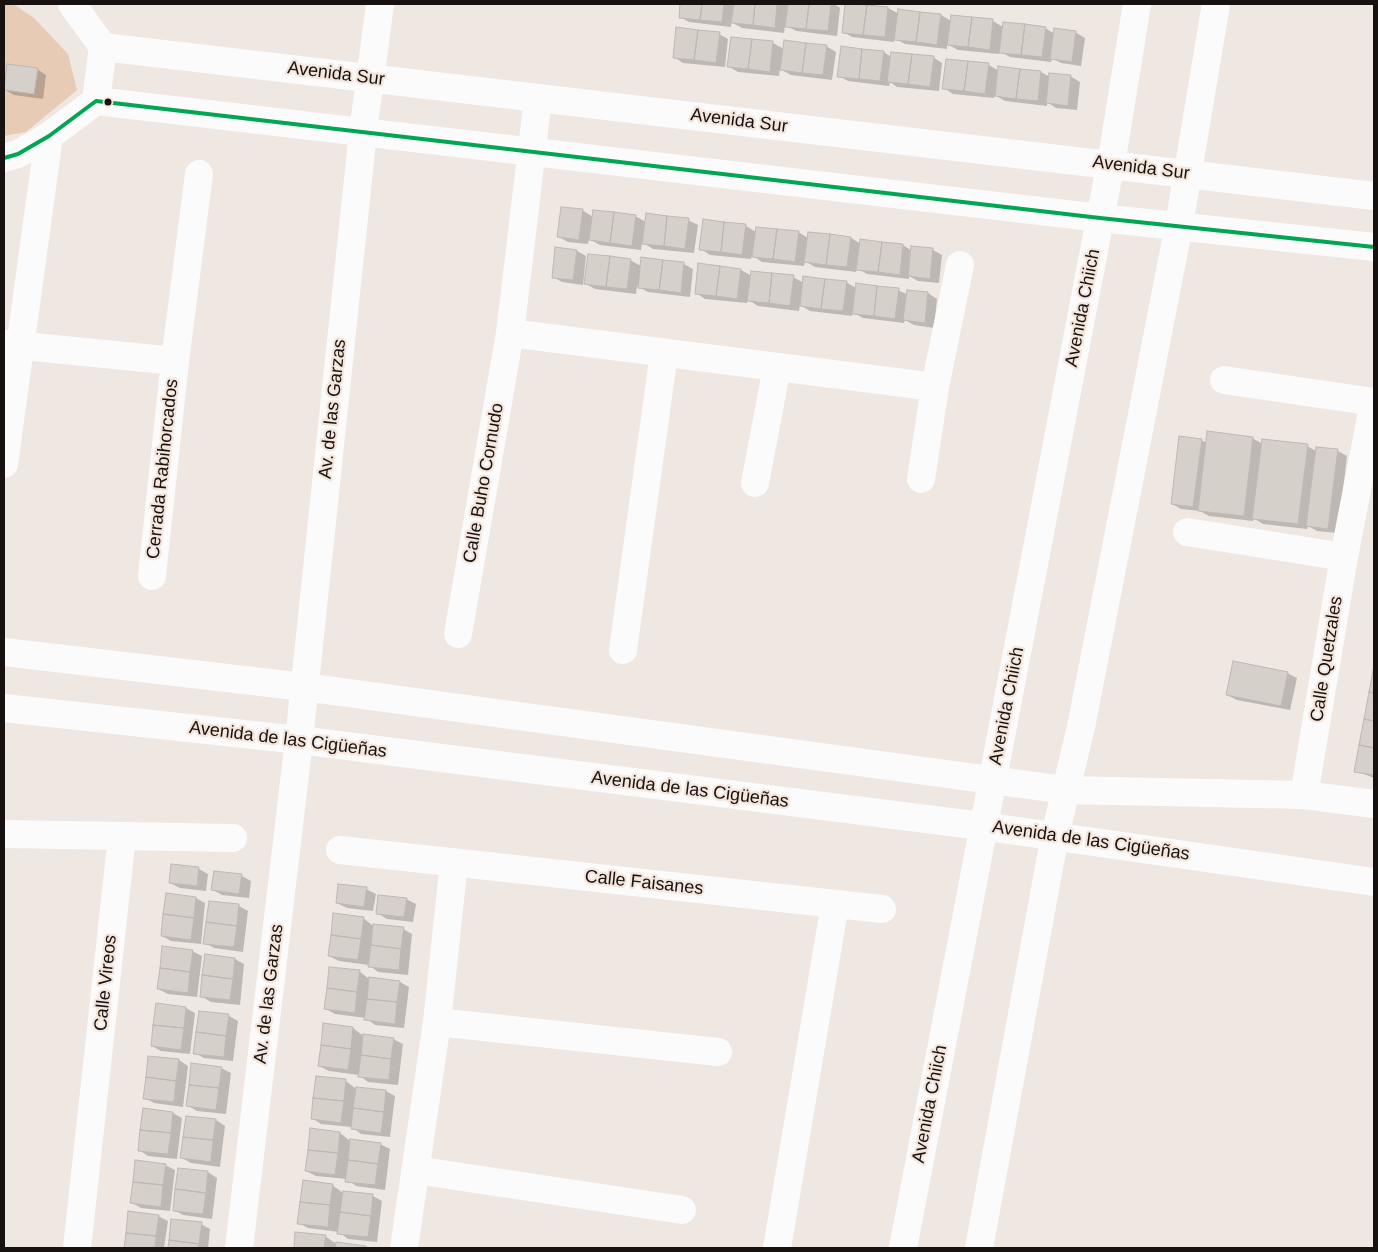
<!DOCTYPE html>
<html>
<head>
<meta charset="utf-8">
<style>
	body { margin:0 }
	#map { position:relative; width:1378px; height:1252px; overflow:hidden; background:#eee7e2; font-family:Arial,sans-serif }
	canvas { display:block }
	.frame { position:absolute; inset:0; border:5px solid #17120f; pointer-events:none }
</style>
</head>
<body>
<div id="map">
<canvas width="1378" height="1252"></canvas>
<div class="frame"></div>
</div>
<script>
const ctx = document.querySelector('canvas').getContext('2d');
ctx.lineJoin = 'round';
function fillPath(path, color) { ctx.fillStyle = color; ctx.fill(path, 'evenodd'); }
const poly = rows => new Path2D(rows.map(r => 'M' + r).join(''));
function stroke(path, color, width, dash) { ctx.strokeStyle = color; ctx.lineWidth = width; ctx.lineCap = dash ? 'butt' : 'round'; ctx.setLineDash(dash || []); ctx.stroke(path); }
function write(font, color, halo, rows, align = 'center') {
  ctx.font = font + ' Arial,sans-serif'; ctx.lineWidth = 4.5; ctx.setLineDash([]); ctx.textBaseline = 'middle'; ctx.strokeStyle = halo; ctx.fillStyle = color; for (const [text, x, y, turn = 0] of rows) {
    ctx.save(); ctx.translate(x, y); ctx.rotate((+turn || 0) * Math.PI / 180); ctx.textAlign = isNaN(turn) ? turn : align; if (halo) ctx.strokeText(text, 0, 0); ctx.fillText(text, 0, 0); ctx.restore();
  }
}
const green = poly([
	[4,4,13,4,34,18,68,54,77,90,26,132,4,136]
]);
const shadow = poly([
	[682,4,834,4,840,8,837,36,796,31,785,25,784,33,742,28,731,22,731,27,689,22,680,17],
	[846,4,888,8,899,14,941,15,951,21,952,16,993,21,1003,27,1045,28,1055,34,1075,32,1085,38,1081,66,1061,63,1052,58,1051,62,1010,57,999,51,999,54,958,50,947,44,947,49,905,44,894,38,894,42,852,37,843,32],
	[719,34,728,39,725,67,683,63,674,57],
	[732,38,773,43,784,49,826,46,836,52,832,80,791,75,780,69,779,76,738,72,728,66],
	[884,52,891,57,933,57,942,63,939,91,897,87,890,82,889,86,848,81,839,76],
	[989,65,999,71,999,67,1041,72,1050,77,1070,76,1080,82,1077,110,1056,108,1047,102,1047,106,1005,101,995,95,994,98,953,94,944,88],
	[37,69,46,75,43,99,14,95,5,90],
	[582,210,593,217,635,216,646,222,688,220,698,225,694,253,653,249,642,242,641,250,600,245,589,239,588,244,568,242,559,237],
	[746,226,756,232,798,232,808,238,851,238,861,244,861,241,903,245,912,251,912,247,933,250,942,255,939,283,918,281,909,276,909,279,867,274,857,268,856,272,815,267,805,261,804,266,762,262,752,255,751,259,710,255,701,249],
	[577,251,586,256,583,285,562,282,553,277],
	[642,259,684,264,693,269,690,297,648,292,637,286,636,294,595,289,586,284,630,260,641,266],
	[741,270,752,276,793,277,804,283,846,282,856,288,898,290,908,295,908,291,928,293,937,299,934,328,914,325,905,320,904,323,863,318,852,312,852,316,810,311,800,305,799,311,758,306,747,299,747,303,705,299,696,293],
	[1252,438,1263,444,1307,446,1316,451,1338,451,1347,456,1338,533,1317,531,1308,526,1307,529,1263,524,1253,518,1253,521,1209,516,1200,511,1181,509,1172,504,1201,440,1207,443],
	[1374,669,1374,778,1356,771],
	[1287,673,1297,678,1290,710,1237,700,1227,695],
	[199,869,208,874,206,891,180,888,170,883],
	[242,876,251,881,249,898,222,895,213,890],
	[366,889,376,894,373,911,347,908,337,903],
	[167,895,196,898,205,903,201,944,171,941,162,936],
	[406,899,416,904,413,922,387,919,377,913],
	[239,906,248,911,243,952,214,948,205,943],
	[363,918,372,925,403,929,412,934,408,975,378,972,369,965,339,961,329,956],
	[192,951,202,956,197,997,168,994,158,989],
	[206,955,235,959,244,964,240,1005,211,1002,201,996],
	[359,971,368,978,400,982,409,987,404,1028,375,1025,366,1018,335,1014,326,1009],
	[157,1005,186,1008,195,1013,190,1054,161,1051,152,1046],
	[229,1016,238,1021,233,1061,204,1058,195,1053],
	[324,1025,353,1028,362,1035,393,1039,403,1044,398,1085,368,1082,359,1075,329,1071,319,1066],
	[179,1060,188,1066,183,1107,154,1103,145,1098],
	[221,1068,231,1073,226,1114,197,1111,187,1105],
	[346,1081,355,1088,386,1091,395,1096,390,1137,361,1134,352,1127,321,1124,312,1118],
	[173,1113,182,1118,177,1159,148,1156,139,1150],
	[216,1120,225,1126,220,1167,191,1163,182,1158],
	[340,1133,349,1140,380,1144,390,1149,385,1190,356,1186,347,1179,316,1176,306,1171],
	[165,1165,175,1170,170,1211,141,1208,132,1203],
	[179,1169,208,1172,217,1178,212,1219,183,1215,174,1210],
	[332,1185,342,1192,373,1196,382,1201,377,1242,348,1239,339,1232,308,1228,299,1223],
	[130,1213,158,1216,168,1221,164,1248,125,1248],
	[172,1220,201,1224,210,1229,208,1248,169,1248],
	[297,1233,325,1236,335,1243,368,1248,295,1248]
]);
const building = poly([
	[680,4,702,4,700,20,679,18,680,4],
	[702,4,724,4,722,22,700,20,702,4],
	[734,4,755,4,753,25,731,23,734,4],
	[755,4,777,4,775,28,753,25,755,4],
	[788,4,809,4,806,29,785,27,788,4],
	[809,4,831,4,828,31,806,29,809,4],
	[845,4,867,5,863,35,842,33,845,4],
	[867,5,888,7,885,37,863,35,867,5],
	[898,9,920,12,916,42,894,40,898,9],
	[920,12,941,14,937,45,916,42,920,12],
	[951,15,972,17,968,47,947,45,951,15],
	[972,17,993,19,990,50,968,47,972,17],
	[1003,22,1025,24,1021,55,999,53,1003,22],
	[1025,24,1046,27,1042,57,1021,55,1025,24],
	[676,27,698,30,694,60,673,58,676,27],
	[1054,28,1076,31,1072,62,1050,59,1054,28],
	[698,30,720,32,716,63,694,60,698,30],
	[731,37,752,39,748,69,727,67,731,37],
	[752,39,773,41,770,72,748,69,752,39],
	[784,40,806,43,802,73,780,70,784,40],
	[806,43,827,45,823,75,802,73,806,43],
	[841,46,862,49,859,79,837,77,841,46],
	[862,49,884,51,880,81,859,79,862,49],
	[891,52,912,54,908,84,887,82,891,52],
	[912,54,934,56,930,87,908,84,912,54],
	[946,59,968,61,964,91,942,89,946,59],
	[968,61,989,63,985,94,964,91,968,61],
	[7,64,38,68,34,94,4,90,7,64],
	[998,66,1020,69,1016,99,995,96,998,66],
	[1020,69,1041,71,1038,101,1016,99,1020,69],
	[1049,73,1071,75,1068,106,1046,103,1049,73],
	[561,207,583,209,579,240,557,237,561,207],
	[593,210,614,212,610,243,589,240,593,210],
	[614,212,636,215,632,246,610,243,614,212],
	[646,213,667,216,664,246,642,244,646,213],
	[667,216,689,218,685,249,664,246,667,216],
	[703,219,724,222,721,252,699,250,703,219],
	[724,222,746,224,742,255,721,252,724,222],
	[756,227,777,229,773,259,752,257,756,227],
	[777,229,799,231,795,262,773,259,777,229],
	[808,232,830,234,826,265,804,262,808,232],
	[830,234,851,237,847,267,826,265,830,234],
	[860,239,882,242,878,272,856,270,860,239],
	[882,242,903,244,900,275,878,272,882,242],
	[911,246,933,248,930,279,908,276,911,246],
	[555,247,577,250,573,280,552,278,555,247],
	[588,254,610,256,606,287,584,284,588,254],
	[610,256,631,259,627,289,606,287,610,256],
	[641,257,663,260,659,290,638,288,641,257],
	[663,260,684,262,681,293,659,290,663,260],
	[698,263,720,266,716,296,695,294,698,263],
	[720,266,741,269,737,299,716,296,720,266],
	[751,271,772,273,769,303,747,301,751,271],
	[772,273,794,275,790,306,769,303,772,273],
	[803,276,825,279,821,309,800,306,803,276],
	[825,279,847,281,843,311,821,309,825,279],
	[856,283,877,286,874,316,852,314,856,283],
	[877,286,899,288,895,319,874,316,877,286],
	[907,290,928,292,925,323,903,320,907,290],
	[1207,431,1253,437,1244,516,1198,511,1207,431],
	[1179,436,1202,439,1193,507,1171,504,1179,436],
	[1262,439,1308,444,1298,524,1252,519,1262,439],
	[1316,447,1338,449,1328,529,1306,526,1316,447],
	[1233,661,1288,672,1281,706,1226,695,1233,661],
	[1374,666,1374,693,1369,692,1374,666],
	[1369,692,1374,693,1374,721,1364,719,1369,692],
	[1364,719,1374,721,1374,748,1359,745,1364,719],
	[1359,745,1374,748,1374,775,1354,772,1359,745],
	[171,864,199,867,197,886,169,883,171,864],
	[214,871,242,874,239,894,211,890,214,871],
	[338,884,367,887,364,907,336,903,338,884],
	[166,893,196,897,194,918,163,914,166,893],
	[378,895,407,898,404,917,376,914,378,895],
	[209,901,239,904,237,926,206,922,209,901],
	[333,913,364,917,361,939,331,935,333,913],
	[163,914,194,918,191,940,161,936,163,914],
	[206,922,237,926,234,947,203,944,206,922],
	[373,924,404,927,401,949,371,945,373,924],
	[331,935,361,939,358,960,328,956,331,935],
	[371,945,401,949,399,970,368,967,371,945],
	[162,946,193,950,190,972,160,968,162,946],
	[205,954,235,958,233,979,202,975,205,954],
	[329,967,360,970,357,992,327,988,329,967],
	[160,968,190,972,188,993,157,989,160,968],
	[202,975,233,979,230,1000,200,997,202,975],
	[369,977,400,981,397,1002,367,999,369,977],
	[327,988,357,992,355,1013,324,1009,327,988],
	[367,999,397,1002,395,1024,364,1020,367,999],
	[156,1003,186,1007,184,1028,153,1025,156,1003],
	[199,1011,229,1014,226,1036,196,1032,199,1011],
	[323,1023,353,1027,351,1049,321,1045,323,1023],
	[153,1025,184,1028,181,1050,151,1046,153,1025],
	[196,1032,226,1036,224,1057,193,1054,196,1032],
	[363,1034,394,1038,391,1059,361,1055,363,1034],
	[321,1045,351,1049,348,1070,318,1066,321,1045],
	[361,1055,391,1059,389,1080,358,1077,361,1055],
	[148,1056,179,1059,176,1081,146,1077,148,1056],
	[191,1063,222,1067,219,1088,189,1085,191,1063],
	[316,1076,346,1079,344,1101,313,1098,316,1076],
	[146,1077,176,1081,174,1102,143,1099,146,1077],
	[189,1085,219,1088,216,1110,186,1106,189,1085],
	[356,1087,386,1090,384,1112,353,1108,356,1087],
	[313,1098,344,1101,341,1123,311,1119,313,1098],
	[143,1108,173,1112,171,1133,140,1130,143,1108],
	[353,1108,384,1112,381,1133,351,1129,353,1108],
	[186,1116,216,1119,213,1140,183,1137,186,1116],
	[310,1128,340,1132,338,1153,308,1150,310,1128],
	[140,1130,171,1133,168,1154,138,1151,140,1130],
	[183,1137,213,1140,211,1162,180,1158,183,1137],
	[350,1139,381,1143,378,1164,348,1160,350,1139],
	[308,1150,338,1153,335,1175,305,1171,308,1150],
	[135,1160,166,1164,163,1185,133,1182,135,1160],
	[348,1160,378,1164,375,1185,345,1182,348,1160],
	[178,1168,208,1171,206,1193,175,1189,178,1168],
	[303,1180,333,1184,330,1205,300,1202,303,1180],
	[133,1182,163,1185,161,1207,130,1203,133,1182],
	[175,1189,206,1193,203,1214,173,1211,175,1189],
	[343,1191,373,1194,371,1216,340,1212,343,1191],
	[300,1202,330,1205,328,1227,297,1224,300,1202],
	[128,1211,159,1215,156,1236,126,1233,128,1211],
	[340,1212,371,1216,368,1237,337,1234,340,1212],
	[171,1219,202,1222,199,1244,169,1240,171,1219],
	[295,1232,326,1235,324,1248,294,1248,295,1232],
	[126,1233,156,1236,155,1248,124,1248,126,1233],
	[169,1240,199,1244,198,1248,168,1248,169,1240],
	[336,1242,366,1246,366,1248,335,1248,336,1242]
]);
const street = poly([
	[510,333,935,387],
	[4,344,175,361],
	[1224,380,1374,402],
	[4,464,49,136],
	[921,479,935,387,960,265],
	[755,483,777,367],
	[1187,532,1344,557],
	[152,576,175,361,199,174],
	[458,634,510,333,538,98],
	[623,650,664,353],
	[1304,795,1344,557,1374,402],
	[4,834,122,836,77,1248],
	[122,836,233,838],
	[340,850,882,909],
	[437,1022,718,1052],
	[415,1170,682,1210],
	[404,1248,437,1022,454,862],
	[777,1248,835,904]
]);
const secondary = poly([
	[72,4,103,47,96,101],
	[103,47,1374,196],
	[4,158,18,154,49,136,96,101,1100,218,1374,247],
	[4,652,304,687,1065,790,1304,795,1374,804],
	[4,708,299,740,982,826,1374,882],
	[239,1248,299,740,363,132,380,4],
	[903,1248,1114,146,1137,4],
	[979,1248,1055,835,1081,727,1179,225,1216,4]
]);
const bus1 = poly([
	[4,158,18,154,49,136,96,101,1100,218,1374,247]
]);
const markers = [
	[108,102,4.5,"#17120f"]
];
const streetNames = [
	["Avenida Sur",336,74,7],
	["Avenida Sur",739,121,7],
	["Avenida Sur",1141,168,7],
	["Avenida Chiich",1083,308,-79],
	["Av. de las Garzas",333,409,-84],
	["Cerrada Rabihorcados",163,469,-84],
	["Calle Buho Cornudo",484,483,-80],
	["Calle Quetzales",1327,659,-81],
	["Avenida Chiich",1007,706,-79],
	["Avenida de las Cigüeñas",288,740,7],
	["Avenida de las Cigüeñas",690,790,7],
	["Avenida de las Cigüeñas",1091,841,8],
	["Calle Faisanes",644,883,6],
	["Calle Vireos",106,983,-84],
	["Av. de las Garzas",269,994,-83],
	["Avenida Chiich",930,1104,-79]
];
fillPath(green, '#e8cbb4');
fillPath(shadow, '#0003');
fillPath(building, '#d6d0cb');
stroke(building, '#beb8b4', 1);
stroke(street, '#fcfbfb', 28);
stroke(secondary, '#fcfbfb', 28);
stroke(bus1, '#00a651', 4);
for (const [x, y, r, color] of markers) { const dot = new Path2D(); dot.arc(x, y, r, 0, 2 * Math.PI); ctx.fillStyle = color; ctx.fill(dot); stroke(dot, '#f4e6dc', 2); }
write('18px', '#17120f', '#f4e6dc', streetNames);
</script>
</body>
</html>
